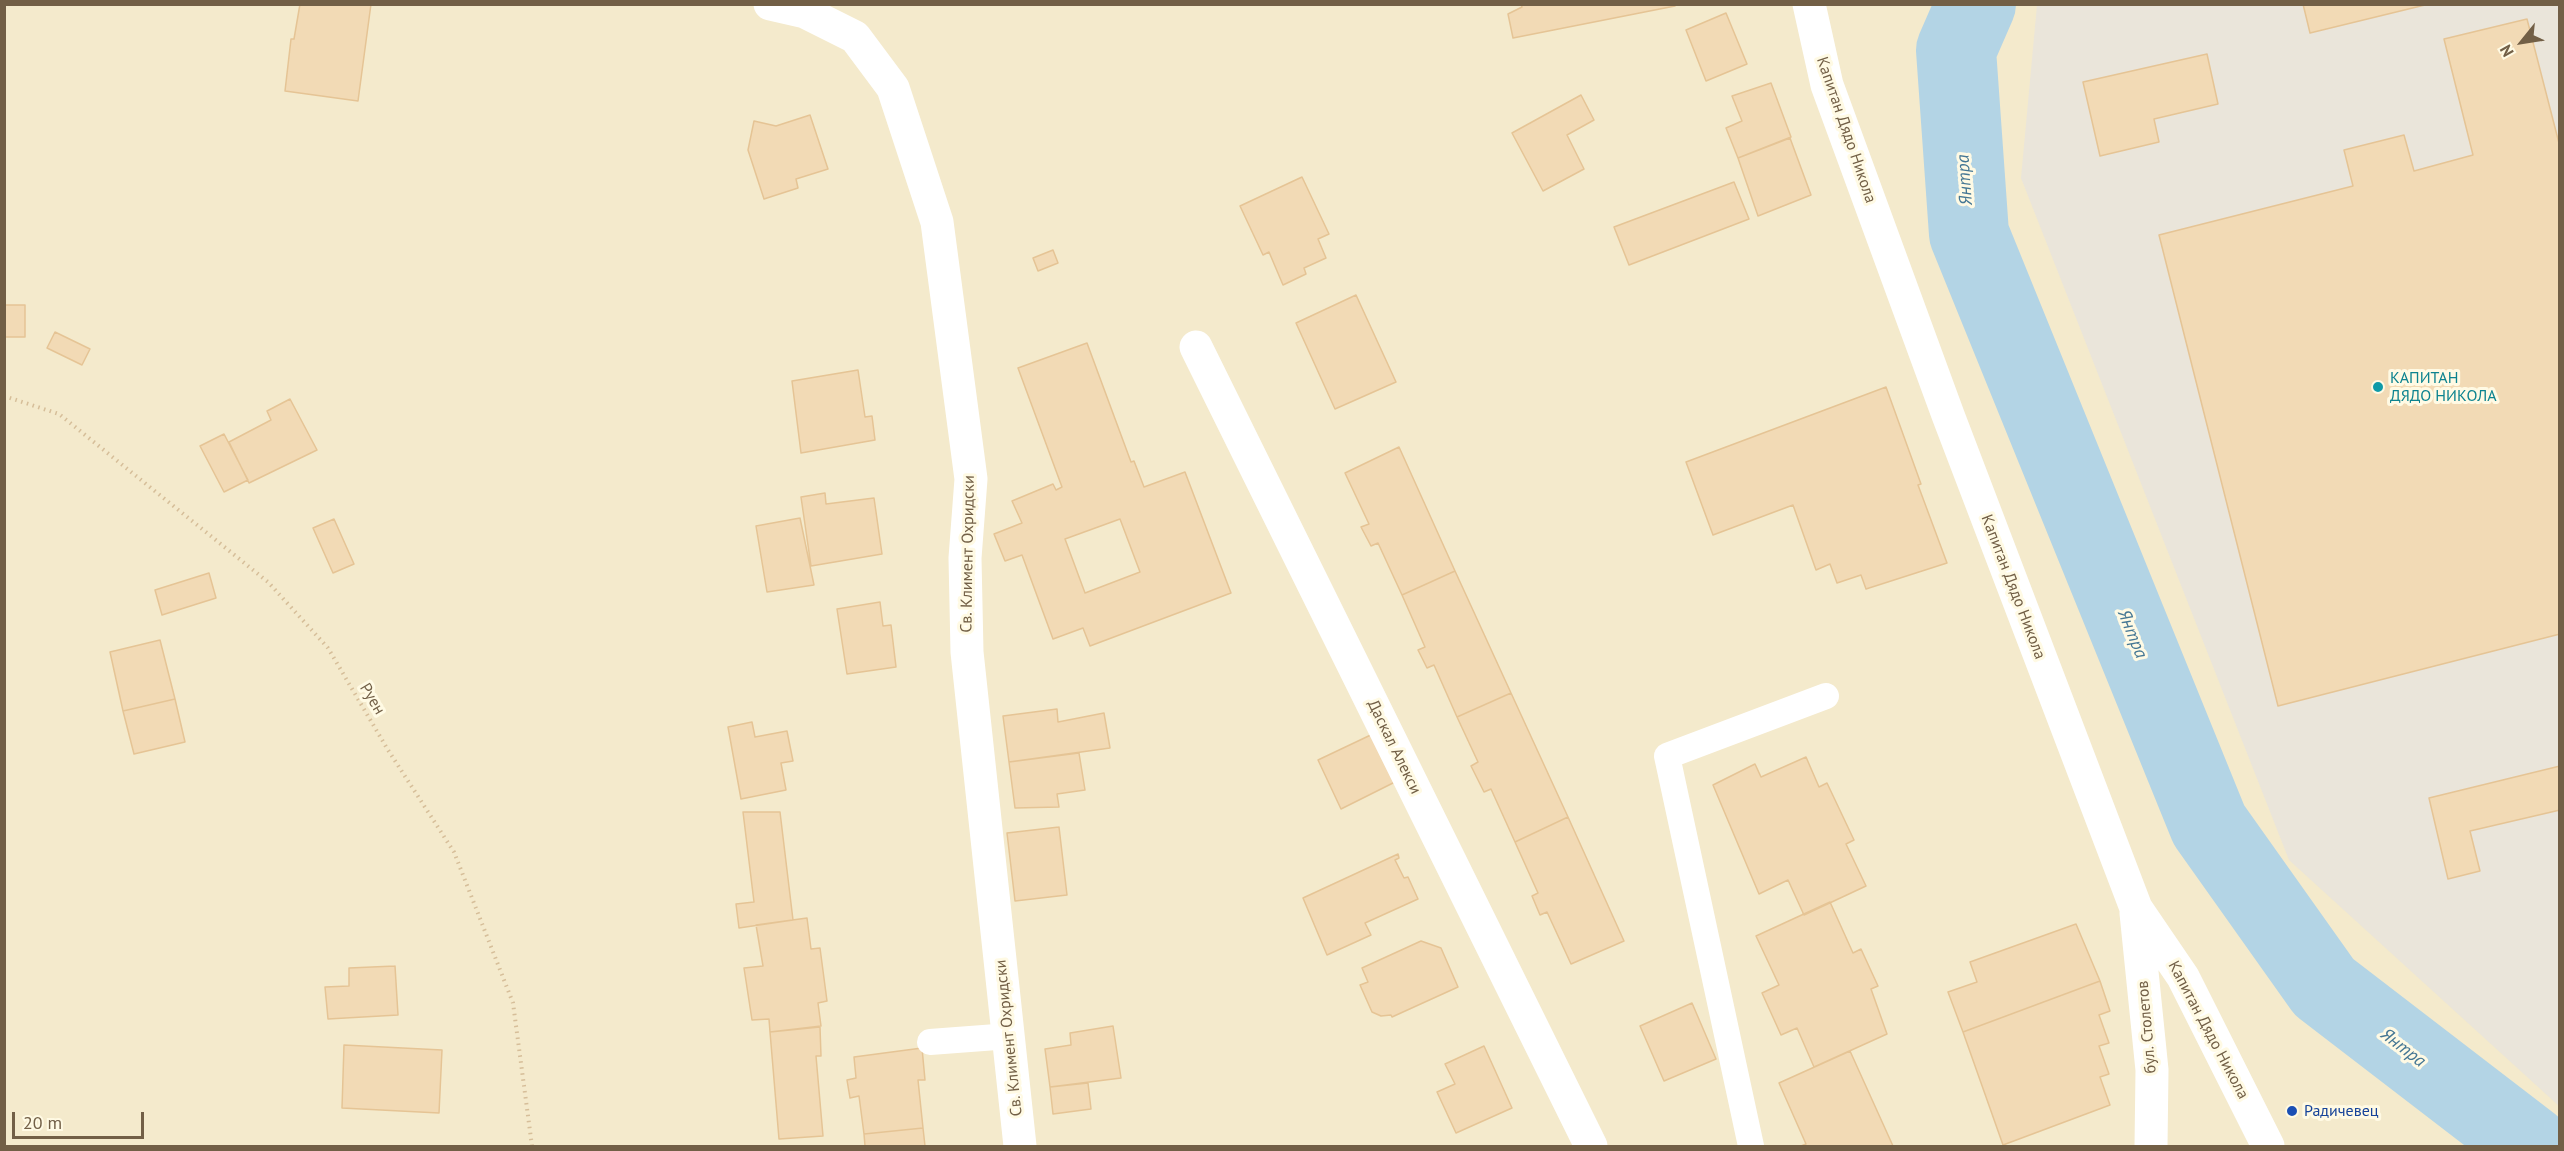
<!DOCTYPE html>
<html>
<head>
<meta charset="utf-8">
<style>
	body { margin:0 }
	#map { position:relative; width:2564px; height:1151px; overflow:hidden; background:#fcf7de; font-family:"PT Sans",sans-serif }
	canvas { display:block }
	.frame { position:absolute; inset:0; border:6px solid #725f46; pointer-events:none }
	.north { position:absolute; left:2492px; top:12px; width:60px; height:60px; -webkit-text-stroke:4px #fffae4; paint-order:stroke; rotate:240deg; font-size:16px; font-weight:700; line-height:24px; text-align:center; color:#725f46 }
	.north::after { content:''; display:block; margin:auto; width:21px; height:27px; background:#725f46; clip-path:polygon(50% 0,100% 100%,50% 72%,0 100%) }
	.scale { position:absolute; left:12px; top:1112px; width:132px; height:27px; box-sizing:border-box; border:3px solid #725f46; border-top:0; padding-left:8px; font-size:18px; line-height:21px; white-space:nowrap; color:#725f46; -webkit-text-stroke:4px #fffae4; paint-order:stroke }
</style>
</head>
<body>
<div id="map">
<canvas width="2564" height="1151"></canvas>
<div class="frame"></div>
<div class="north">N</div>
<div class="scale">20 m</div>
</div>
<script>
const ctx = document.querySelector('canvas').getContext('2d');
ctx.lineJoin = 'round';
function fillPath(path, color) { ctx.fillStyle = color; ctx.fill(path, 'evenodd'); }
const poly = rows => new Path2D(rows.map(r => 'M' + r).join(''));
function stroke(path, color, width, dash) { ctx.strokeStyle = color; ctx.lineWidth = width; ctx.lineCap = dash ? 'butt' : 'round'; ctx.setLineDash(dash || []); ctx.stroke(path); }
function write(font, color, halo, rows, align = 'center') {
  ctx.font = font + ' "PT Sans",sans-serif'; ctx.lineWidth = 6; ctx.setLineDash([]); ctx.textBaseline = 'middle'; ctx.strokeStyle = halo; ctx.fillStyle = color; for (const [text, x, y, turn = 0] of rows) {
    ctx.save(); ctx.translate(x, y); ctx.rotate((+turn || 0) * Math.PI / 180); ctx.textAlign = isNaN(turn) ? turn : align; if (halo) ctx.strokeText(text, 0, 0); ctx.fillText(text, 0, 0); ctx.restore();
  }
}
const residential = poly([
	[5,5,2559,5,2559,1146,5,1146]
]);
const industrial = poly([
	[2037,5,2559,5,2559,1106,2289,860,2021,178]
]);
const river = poly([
	[1976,4,1956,50,1969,234,2209,825,2324,987,2531,1146]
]);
const building = poly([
	[300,4,371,4,358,101,285,91,291,39,294,39,300,4],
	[1521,4,1675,4,1675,6,1513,38,1508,14,1522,7,1521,4],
	[2303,4,2429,4,2310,33,2303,4],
	[1726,13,1747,64,1706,81,1686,30,1726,13],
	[2527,19,2560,147,2560,634,2278,706,2159,235,2353,186,2344,150,2404,135,2414,171,2473,155,2444,39,2527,19],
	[2207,54,2218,104,2154,119,2159,142,2100,156,2083,82,2207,54],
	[1771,83,1791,137,1738,158,1726,128,1742,121,1732,96,1771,83],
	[1581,95,1594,120,1567,135,1584,169,1543,191,1512,133,1581,95],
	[810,115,828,169,796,179,798,188,764,199,748,150,754,121,776,126,810,115],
	[1790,138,1811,195,1758,216,1738,158,1790,138],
	[1302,177,1329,234,1318,239,1326,258,1304,268,1306,274,1283,285,1269,252,1263,255,1240,206,1302,177],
	[1734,182,1749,219,1629,265,1614,227,1734,182],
	[1053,250,1058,263,1038,271,1033,258,1053,250],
	[1356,295,1396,382,1335,409,1296,323,1356,295],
	[4,305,25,305,25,337,4,337,4,305],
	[55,332,90,349,82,365,47,348,55,332],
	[1087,343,1131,462,1134,461,1144,487,1185,472,1231,593,1090,646,1083,628,1053,639,1022,555,1005,561,994,534,1022,523,1012,501,1053,484,1056,490,1062,487,1018,368,1087,343],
	[1120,519,1140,572,1085,593,1065,539,1120,519],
	[858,370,865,417,872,416,875,440,801,453,792,381,858,370],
	[1886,387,1921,484,1918,485,1947,563,1866,589,1861,575,1837,583,1830,564,1816,570,1793,505,1713,535,1686,462,1886,387],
	[290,399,317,450,249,483,229,442,271,420,267,411,290,399],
	[224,434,248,480,224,492,200,446,224,434],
	[1399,447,1455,571,1402,595,1378,543,1371,546,1361,527,1369,524,1345,473,1399,447],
	[825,493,826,504,874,498,882,554,811,566,801,497,825,493],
	[800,518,814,585,767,592,756,526,800,518],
	[334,519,354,564,333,573,313,528,334,519],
	[1455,571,1511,693,1457,717,1434,665,1427,668,1418,650,1425,647,1402,595,1455,571],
	[209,573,216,598,162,615,155,590,209,573],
	[880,602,883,626,891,625,896,667,847,674,837,609,880,602],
	[160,640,175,699,123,711,110,652,160,640],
	[1511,693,1568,817,1515,842,1491,789,1484,792,1471,766,1478,762,1457,717,1511,693],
	[175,699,185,742,134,754,123,711,175,699],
	[1057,709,1058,722,1104,713,1110,748,1009,762,1003,716,1057,709],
	[752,722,755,737,787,731,793,761,781,763,786,790,741,799,728,727,752,722],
	[1377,732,1399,780,1341,809,1318,760,1377,732],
	[1079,753,1085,790,1057,794,1059,807,1015,808,1009,762,1079,753],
	[1806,757,1819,787,1827,783,1854,840,1846,844,1866,886,1804,915,1788,880,1759,894,1713,785,1755,764,1761,777,1806,757],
	[2560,766,2560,810,2470,831,2480,871,2448,879,2429,798,2560,766],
	[743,812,780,812,793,920,739,928,736,904,754,902,743,812],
	[1568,817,1624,941,1571,964,1547,912,1540,915,1532,896,1538,893,1515,842,1568,817],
	[1059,827,1067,895,1015,901,1007,833,1059,827],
	[1398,854,1399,858,1395,860,1404,878,1408,877,1418,899,1365,923,1371,935,1327,955,1303,898,1398,854],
	[1830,902,1853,953,1861,949,1878,986,1871,989,1887,1034,1814,1067,1797,1028,1781,1035,1762,993,1779,985,1756,936,1830,902],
	[807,918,811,949,820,948,827,1001,818,1003,821,1026,770,1032,769,1019,752,1020,744,968,763,966,756,925,807,918],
	[2076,924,2100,981,1963,1032,1948,992,1977,982,1970,962,2076,924],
	[1421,941,1441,948,1458,987,1392,1017,1391,1015,1381,1016,1372,1012,1360,985,1368,982,1362,968,1421,941],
	[395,966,398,1015,328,1019,325,987,349,986,349,968,395,966],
	[2100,981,2110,1011,2099,1015,2109,1043,2099,1046,2109,1074,2100,1077,2110,1105,2003,1145,1963,1032,2100,981],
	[1692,1003,1716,1059,1664,1081,1640,1026,1692,1003],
	[1113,1026,1121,1078,1050,1087,1045,1049,1071,1045,1070,1033,1113,1026],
	[820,1027,821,1056,816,1056,823,1136,779,1139,770,1032,820,1027],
	[344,1045,442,1050,439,1113,342,1108,344,1045],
	[1484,1046,1512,1108,1456,1133,1437,1092,1455,1084,1445,1064,1484,1046],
	[922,1048,925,1080,918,1080,923,1128,864,1134,859,1096,850,1098,847,1080,856,1078,854,1057,922,1048],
	[1850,1051,1893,1146,1801,1146,1806,1144,1779,1083,1850,1051],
	[1088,1083,1091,1109,1053,1114,1050,1087,1088,1083],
	[923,1128,925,1146,865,1146,864,1134,923,1128]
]);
const path = poly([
	[4,396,59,414,268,582,328,648,388,750,454,852,513,1003,532,1146]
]);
const lane = poly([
	[930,1042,1010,1036],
	[1751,1146,1667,756,1826,696]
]);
const street = poly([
	[770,4,805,12,855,37,893,88,937,222,971,479,965,558,967,652,1020,1146],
	[1196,347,1591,1146]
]);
const secondary = poly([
	[1809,4,1827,85,1948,415,2136,908,2183,977,2268,1146],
	[2136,913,2152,1070,2151,1146]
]);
const markers = [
	[2378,387,6,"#0f9aa8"],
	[2292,1111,6,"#1a4fb4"]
];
const streetNames = [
	["Капитан Дядо Никола",1846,130,71],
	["Св. Климент Охридски",968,554,-89],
	["Капитан Дядо Никола",2013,587,69],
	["Руен",372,699,59],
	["Даскал Алекси",1394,747,64],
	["бул. Столетов",2147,1027,-95],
	["Капитан Дядо Никола",2208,1030,62],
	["Св. Климент Охридски",1009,1038,-96]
];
const cultureNames = [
	["КАПИТАН",2390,378],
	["ДЯДО НИКОЛА",2390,396]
];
const transitNames = [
	["Радичевец",2304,1111]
];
const waterNames = [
	["Янтра",1965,180,-94],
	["Янтра",2132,634,68],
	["Янтра",2403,1048,38]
];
fillPath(residential, '#f4eacc');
fillPath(industrial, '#eae5da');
stroke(river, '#b3d4e5', 80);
fillPath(building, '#f2dab5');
stroke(building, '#e5c495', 1.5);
stroke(path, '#d6be99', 4, [1.5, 4.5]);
stroke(lane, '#fff', 26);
stroke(street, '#fff', 33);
stroke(secondary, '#fff', 33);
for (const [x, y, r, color] of markers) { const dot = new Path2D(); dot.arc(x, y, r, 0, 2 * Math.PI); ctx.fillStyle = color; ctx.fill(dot); stroke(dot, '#fffae4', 2); }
write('16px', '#725f46', '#fffae4', streetNames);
write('16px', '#0d838f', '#fffae4', cultureNames, 'left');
write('16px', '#164399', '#fffae4', transitNames, 'left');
write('italic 18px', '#457794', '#fffae4', waterNames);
</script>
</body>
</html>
